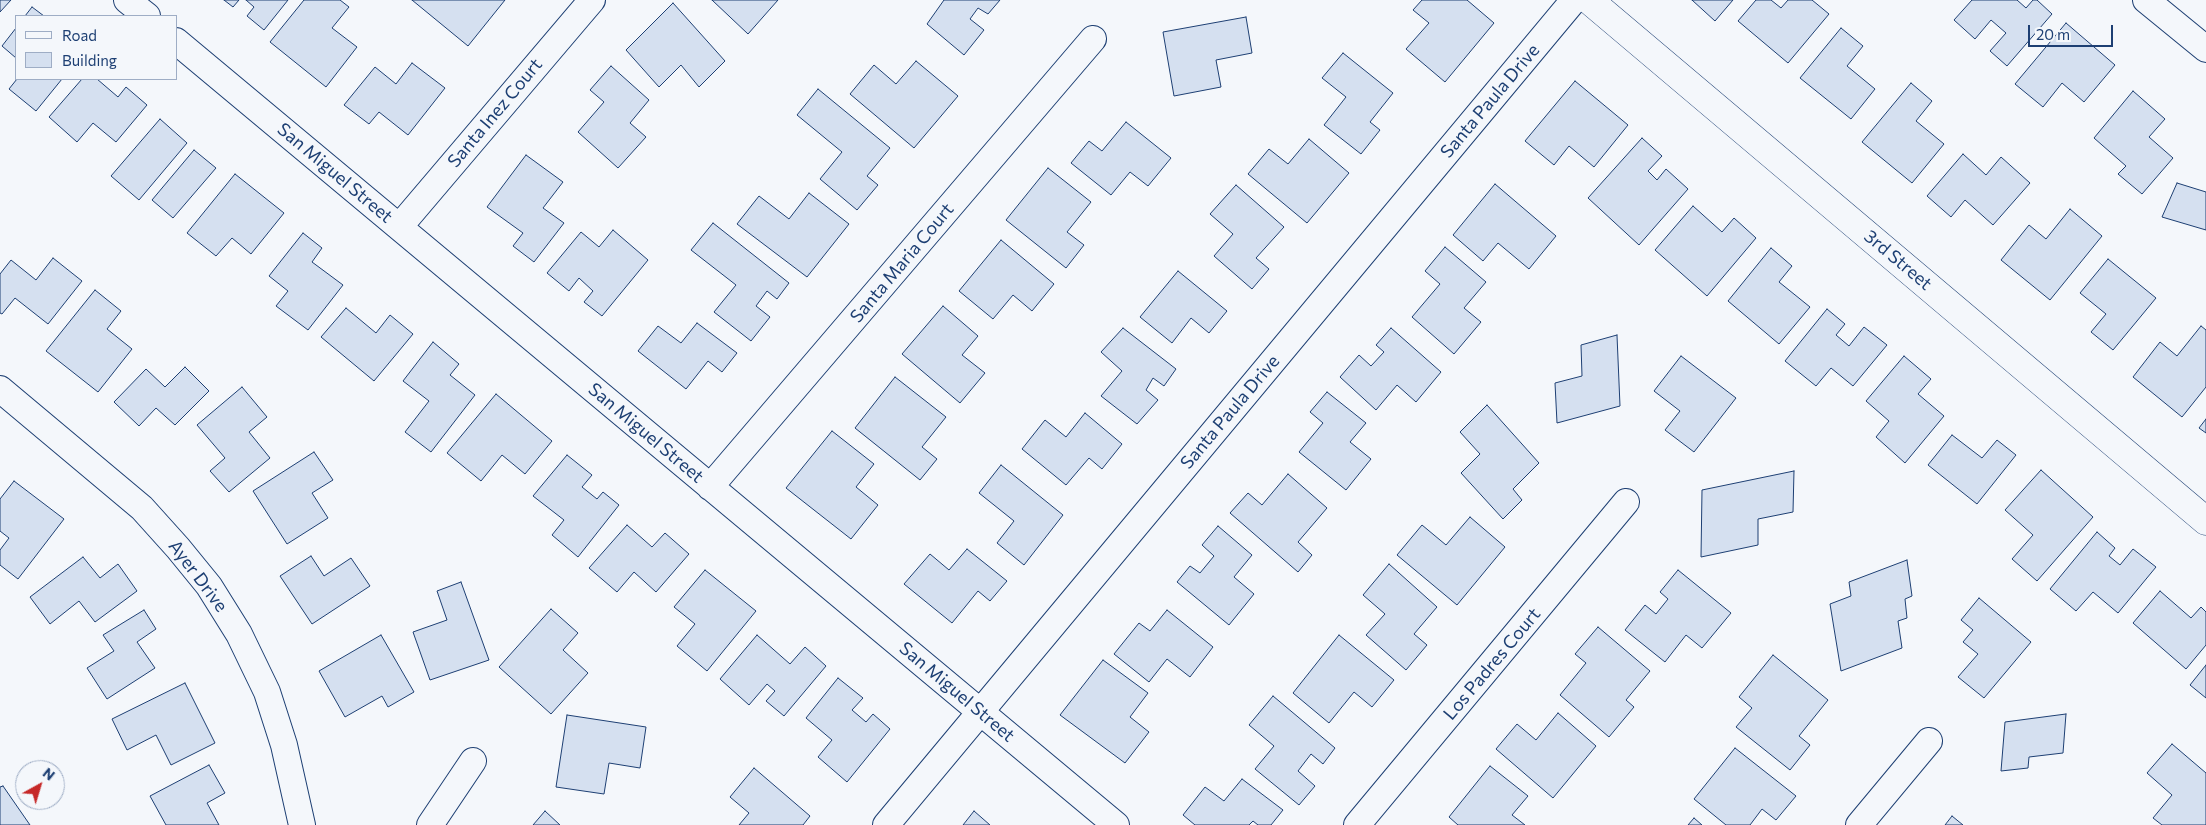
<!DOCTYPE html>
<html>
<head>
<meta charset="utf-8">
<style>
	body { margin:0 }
	#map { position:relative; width:2206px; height:825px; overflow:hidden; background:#f4f7fb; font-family:Commissioner,sans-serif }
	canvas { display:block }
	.legend { position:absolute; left:15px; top:15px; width:162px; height:65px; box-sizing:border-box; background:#f4f7fb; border:1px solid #9eadc5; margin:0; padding:6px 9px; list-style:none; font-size:15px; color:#1d3f73 }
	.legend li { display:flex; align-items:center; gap:10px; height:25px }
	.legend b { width:25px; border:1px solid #9eadc5 }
	.north { position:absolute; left:15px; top:760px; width:50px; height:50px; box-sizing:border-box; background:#f4f7fb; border:1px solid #9eadc5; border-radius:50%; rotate:39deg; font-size:14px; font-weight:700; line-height:20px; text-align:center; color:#1d3f73 }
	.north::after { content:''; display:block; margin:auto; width:18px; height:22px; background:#c62828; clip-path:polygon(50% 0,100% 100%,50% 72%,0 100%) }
	.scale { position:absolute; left:2028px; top:25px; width:85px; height:22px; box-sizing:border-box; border:2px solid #1d3f73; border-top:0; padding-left:6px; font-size:15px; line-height:18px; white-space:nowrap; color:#1d3f73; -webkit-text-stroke:4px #f4f7fb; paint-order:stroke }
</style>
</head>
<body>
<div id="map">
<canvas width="2206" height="825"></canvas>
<ul class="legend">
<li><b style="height:6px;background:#f4f7fb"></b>Road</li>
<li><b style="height:14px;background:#d5e0f0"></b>Building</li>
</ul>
<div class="north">N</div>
<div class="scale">20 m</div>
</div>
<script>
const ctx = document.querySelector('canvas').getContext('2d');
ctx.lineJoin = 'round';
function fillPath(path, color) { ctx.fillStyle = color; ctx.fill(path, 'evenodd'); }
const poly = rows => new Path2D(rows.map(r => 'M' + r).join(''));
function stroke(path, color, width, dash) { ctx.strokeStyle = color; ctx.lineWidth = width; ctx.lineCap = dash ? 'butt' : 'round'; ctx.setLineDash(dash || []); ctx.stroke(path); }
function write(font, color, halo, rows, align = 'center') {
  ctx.font = font + ' Commissioner,sans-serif'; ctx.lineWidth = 4; ctx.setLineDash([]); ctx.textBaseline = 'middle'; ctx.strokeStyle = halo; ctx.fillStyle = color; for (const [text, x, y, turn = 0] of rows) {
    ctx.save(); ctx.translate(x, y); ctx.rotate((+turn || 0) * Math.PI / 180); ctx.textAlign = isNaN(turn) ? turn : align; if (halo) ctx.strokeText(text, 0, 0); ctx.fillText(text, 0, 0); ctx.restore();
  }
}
const building = poly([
	[0,0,11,0,0,12,0,0],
	[224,0,239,0,233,7,224,0],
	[246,0,288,0,264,30,247,16,254,7,246,0],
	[304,0,340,0,349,7,332,28,357,47,326,87,270,42,304,0],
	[412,0,505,0,468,46,412,0],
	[712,0,778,0,748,34,712,0],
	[944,0,1000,0,988,14,978,8,970,19,984,30,964,55,927,24,944,0],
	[1422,0,1467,0,1494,23,1445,82,1406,49,1429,23,1413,10,1422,0],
	[1692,0,1733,0,1715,21,1692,0],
	[1756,0,1771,0,1781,8,1788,0,1812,0,1829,14,1788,63,1738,21,1756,0],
	[1972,0,2017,0,2026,8,2033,0,2037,0,2052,14,2007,66,1990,51,2006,33,1991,20,1975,39,1954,20,1972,0],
	[673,3,725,61,699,87,681,65,659,87,626,50,673,3],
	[32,7,44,16,25,16,32,7],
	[1246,17,1252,53,1216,60,1221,87,1174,96,1163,32,1246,17],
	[2066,23,2115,65,2084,102,2062,83,2043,107,2015,84,2066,23],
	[16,28,16,58,2,46,16,28],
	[1841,28,1863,46,1847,66,1875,89,1851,119,1800,78,1841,28],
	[1343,53,1393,93,1370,122,1380,130,1361,154,1324,125,1346,97,1322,78,1343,53],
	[916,61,958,96,914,148,850,94,874,65,896,84,916,61],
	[412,63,445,88,408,135,379,112,369,124,344,105,375,67,396,84,412,63],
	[611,66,649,100,630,123,646,137,618,168,578,132,604,102,590,90,611,66],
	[17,79,62,79,36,111,9,89,17,79],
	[82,79,97,79,118,97,126,87,147,105,116,142,93,123,77,142,49,117,82,79],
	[1575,81,1628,125,1594,167,1569,146,1554,165,1525,141,1575,81],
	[1911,83,1932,101,1916,121,1944,144,1912,183,1862,142,1911,83],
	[818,89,890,148,867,176,878,185,857,210,820,179,842,152,797,115,818,89],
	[2133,91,2165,119,2149,137,2173,158,2142,194,2118,174,2126,166,2094,138,2133,91],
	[160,119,187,143,139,200,111,176,160,119],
	[1126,122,1171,158,1148,186,1130,172,1111,195,1071,163,1089,141,1102,151,1126,122],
	[1642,138,1662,156,1648,171,1657,180,1666,169,1688,189,1639,245,1588,198,1642,138],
	[1309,139,1349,173,1307,223,1248,174,1269,149,1288,164,1309,139],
	[194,150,216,168,173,218,152,200,194,150],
	[1963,154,1986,175,2001,157,2030,183,1993,225,1965,200,1951,217,1927,196,1963,154],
	[526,155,563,182,543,208,564,223,534,262,513,246,523,233,487,207,526,155],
	[1048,168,1091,202,1067,232,1084,245,1066,268,1006,220,1048,168],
	[235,174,284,213,251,254,232,238,216,256,187,233,235,174],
	[2177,183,2206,192,2206,230,2162,217,2177,183],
	[1495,184,1556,236,1529,269,1498,243,1483,261,1453,235,1495,184],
	[1236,185,1284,227,1256,258,1269,269,1252,289,1214,256,1233,234,1210,214,1236,185],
	[809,193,849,224,807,277,737,224,759,196,789,219,809,193],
	[1693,206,1722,232,1734,218,1756,238,1707,296,1655,250,1693,206],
	[2070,209,2102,236,2050,300,2001,260,2029,225,2046,239,2070,209],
	[713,223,789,283,777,299,767,291,756,306,770,317,751,341,714,312,736,285,691,250,713,223],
	[613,230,648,260,602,316,584,302,593,291,579,278,569,291,547,273,581,232,599,247,613,230],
	[303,233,322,248,312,262,343,285,308,330,276,306,288,291,269,276,303,233],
	[1001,240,1054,284,1032,311,1013,295,993,319,959,291,1001,240],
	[1445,247,1486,282,1464,308,1481,322,1454,354,1412,317,1440,284,1425,271,1445,247],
	[1771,248,1792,266,1779,282,1810,307,1779,344,1728,301,1771,248],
	[53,258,82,281,48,324,15,298,2,314,0,313,0,274,11,260,36,280,53,258],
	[2108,259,2156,298,2113,350,2091,332,2106,314,2080,293,2108,259],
	[1178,271,1227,311,1209,333,1191,318,1172,343,1140,317,1178,271],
	[95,290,121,311,107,329,132,349,98,392,46,351,95,290],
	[943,306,978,336,962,355,985,373,960,403,902,354,943,306],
	[346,308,376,333,390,315,413,334,374,381,321,337,346,308],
	[1827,309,1845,324,1836,335,1849,346,1864,327,1887,345,1853,386,1831,368,1816,386,1785,361,1827,309],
	[697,323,737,353,722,372,708,361,686,389,638,351,658,326,681,343,697,323],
	[2201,326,2206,330,2206,387,2182,417,2133,377,2160,342,2177,356,2201,326],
	[1123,328,1176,369,1164,386,1153,378,1146,390,1158,400,1137,424,1101,396,1122,371,1101,352,1123,328],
	[1391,328,1441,372,1416,402,1397,385,1376,410,1340,377,1359,355,1371,366,1384,352,1376,345,1391,328],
	[1617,335,1620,406,1557,423,1555,383,1582,376,1581,345,1617,335],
	[433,342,459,364,450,375,475,395,431,452,405,432,429,401,403,381,433,342],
	[1681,356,1736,398,1694,452,1665,430,1680,411,1654,391,1681,356],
	[1904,356,1931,379,1918,394,1944,416,1905,463,1876,437,1889,421,1866,401,1904,356],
	[185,367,209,391,175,425,156,408,139,426,114,402,146,369,165,387,185,367],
	[895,377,946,417,922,447,937,459,920,480,855,428,895,377],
	[242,387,267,417,249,432,270,458,229,492,210,471,225,458,197,425,242,387],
	[1327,392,1366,423,1350,442,1371,459,1346,490,1299,452,1323,423,1310,412,1327,392],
	[496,394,552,441,525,474,502,455,481,481,447,453,496,394],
	[1487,405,1539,463,1513,489,1522,500,1503,519,1461,473,1480,454,1460,432,1487,405],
	[1085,413,1122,444,1102,469,1089,458,1066,485,1022,449,1045,420,1066,437,1085,413],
	[2206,419,2206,433,2199,428,2206,419],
	[832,431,874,464,856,487,878,505,851,539,786,488,832,431],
	[1952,435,1982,458,1997,440,2016,455,1977,504,1928,465,1952,435],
	[314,452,333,480,312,493,328,518,287,544,253,491,314,452],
	[567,455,592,475,582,487,597,499,603,492,619,505,578,557,552,535,564,520,533,496,567,455],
	[1001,465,1063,515,1024,565,997,543,1014,521,979,493,1001,465],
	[2041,470,2093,517,2037,581,2012,559,2033,535,2005,510,2041,470],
	[1794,471,1793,512,1758,519,1758,545,1701,557,1702,490,1794,471],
	[1288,474,1327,508,1298,542,1312,555,1298,572,1230,513,1248,493,1262,505,1288,474],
	[14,481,64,519,18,579,0,565,0,550,9,538,0,531,0,499,14,481],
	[1470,517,1505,547,1457,605,1397,555,1422,525,1446,545,1470,517],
	[627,525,652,547,665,533,689,554,656,592,634,572,617,592,589,568,627,525],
	[1218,526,1252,555,1234,577,1254,594,1229,625,1177,582,1190,566,1200,573,1214,556,1202,545,1218,526],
	[2097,532,2115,548,2109,556,2120,565,2133,549,2156,567,2118,613,2093,592,2076,611,2050,589,2097,532],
	[967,549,1007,581,990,601,978,591,952,623,904,584,930,554,949,570,967,549],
	[311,556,324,576,351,558,370,586,312,624,280,576,311,556],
	[83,557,100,578,118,564,137,591,95,622,79,601,50,624,30,597,83,557],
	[1907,560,1912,596,1905,599,1907,618,1898,621,1902,648,1841,671,1830,604,1851,596,1849,582,1907,560],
	[1389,564,1437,607,1414,634,1427,645,1406,670,1366,635,1385,614,1363,595,1389,564],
	[705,570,756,611,707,671,677,646,695,624,674,607,705,570],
	[1678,570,1731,613,1702,648,1686,635,1665,662,1625,630,1645,605,1656,614,1668,599,1660,592,1678,570],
	[461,582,489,660,430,680,413,632,447,620,437,591,461,582],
	[2160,591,2191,618,2201,607,2206,612,2206,645,2186,669,2133,623,2160,591],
	[1979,598,2031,642,1984,698,1958,677,1978,654,1963,642,1973,630,1961,620,1979,598],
	[551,609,578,633,563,650,588,673,551,714,499,667,551,609],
	[144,610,156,629,137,642,155,668,107,699,87,668,114,651,103,635,144,610],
	[1167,610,1213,647,1190,677,1167,659,1149,682,1114,654,1139,623,1150,631,1167,610],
	[1598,627,1650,671,1626,700,1634,707,1609,737,1560,695,1586,663,1575,654,1598,627],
	[381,635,414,692,388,707,382,696,345,717,319,671,381,635],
	[757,635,790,664,805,647,826,666,784,716,766,701,775,691,767,684,749,705,720,679,757,635],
	[1339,635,1394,680,1372,707,1354,692,1329,723,1293,693,1339,635],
	[1773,655,1828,700,1799,736,1810,745,1790,770,1736,727,1752,708,1739,697,1773,655],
	[1103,660,1148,693,1130,717,1149,732,1125,763,1060,715,1103,660],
	[2206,665,2206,698,2190,685,2206,665],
	[838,678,863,698,852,710,866,722,873,714,890,729,847,782,818,757,832,740,806,718,838,678],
	[185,683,215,743,171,765,156,735,127,750,112,719,185,683],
	[1273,696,1335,748,1323,764,1311,754,1298,771,1315,786,1299,805,1255,769,1274,746,1249,725,1273,696],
	[1558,713,1596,746,1553,798,1496,749,1517,724,1536,740,1558,713],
	[2066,714,2063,753,2029,757,2028,768,2001,771,2005,722,2066,714],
	[567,715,646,727,640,768,609,763,604,794,556,787,567,715],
	[2172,744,2206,773,2206,825,2162,825,2153,818,2172,795,2147,773,2172,744],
	[1735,748,1796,796,1776,820,1762,809,1750,825,1726,825,1694,799,1735,748],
	[209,765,225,793,207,803,219,825,166,825,150,796,209,765],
	[1490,766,1528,796,1512,815,1525,825,1458,825,1449,817,1490,766],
	[754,768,810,816,803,825,739,825,749,813,730,797,754,768],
	[1242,779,1283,810,1271,825,1258,825,1253,821,1249,825,1195,825,1183,815,1205,787,1224,801,1242,779],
	[3,786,30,825,0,825,0,787,3,786],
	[545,811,560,825,533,825,545,811],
	[974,811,990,825,963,825,974,811],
	[1952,816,1963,825,1945,825,1952,816],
	[1694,818,1702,825,1688,825,1694,818]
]);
const street = poly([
	[127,0,147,16],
	[2146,0,2206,49],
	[176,41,1116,825],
	[400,226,592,0],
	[0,389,142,508,178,548,209,586,239,634,267,692,284,745,302,825],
	[710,487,1093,39],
	[430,825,473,761],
	[886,825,1574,0],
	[1357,825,1626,502],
	[1859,825,1929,741]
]);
const secondary = poly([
	[1589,0,2206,521]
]);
const streetNames = [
	["Santa Paula Drive",1490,101,-50],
	["Santa Inez Court",495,113,-50],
	["San Miguel Street",335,173,40],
	["3rd Street",1898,260,40],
	["Santa Maria Court",902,263,-50],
	["Santa Paula Drive",1230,412,-50],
	["San Miguel Street",646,433,40],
	["Ayer Drive",198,576,53],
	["Los Padres Court",1492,664,-50],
	["San Miguel Street",957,692,40]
];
fillPath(building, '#d5e0f0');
stroke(building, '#1d3f73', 1);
stroke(street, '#1d3f73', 28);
stroke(secondary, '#1d3f73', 29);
stroke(street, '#f4f7fb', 26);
stroke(secondary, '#f4f7fb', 28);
write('18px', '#1d3f73', '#f4f7fb', streetNames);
</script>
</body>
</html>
